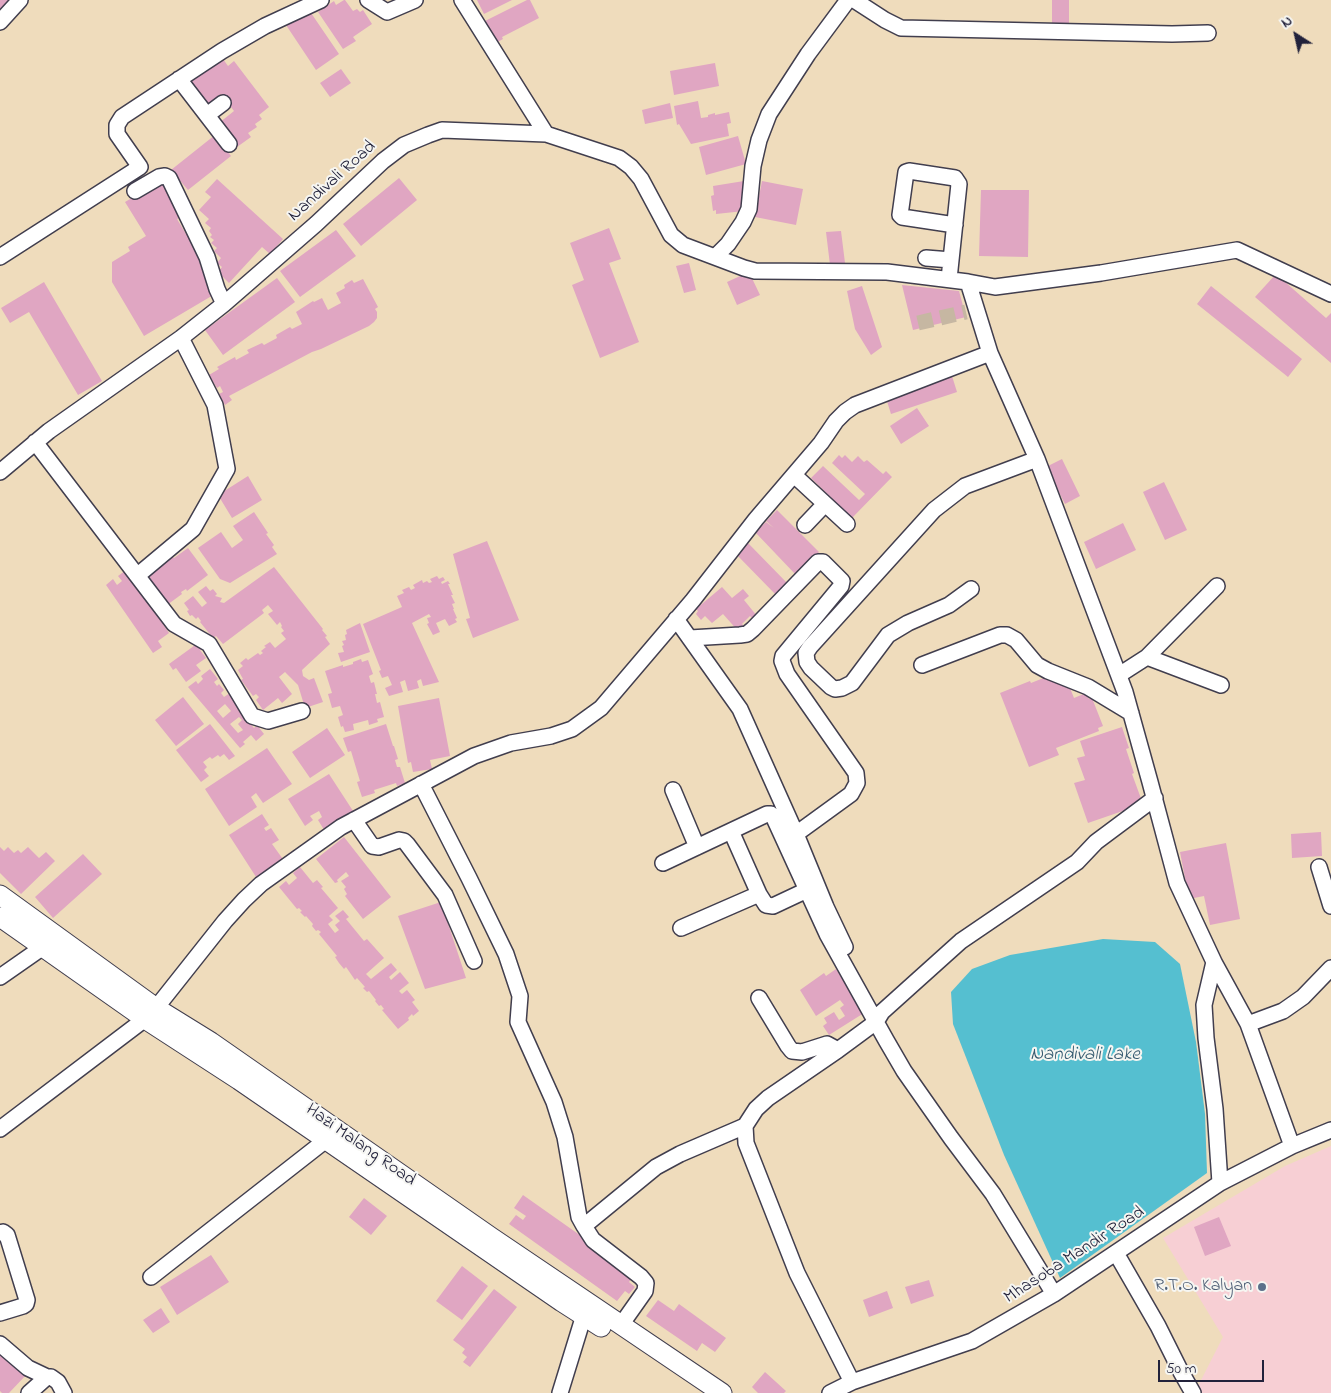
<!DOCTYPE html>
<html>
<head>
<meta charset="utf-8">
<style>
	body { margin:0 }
	#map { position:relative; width:1331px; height:1393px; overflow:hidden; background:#efdcbc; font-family:"Indie Flower",sans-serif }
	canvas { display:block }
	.north { position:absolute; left:1271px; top:10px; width:50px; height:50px; -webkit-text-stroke:4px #f6f6f2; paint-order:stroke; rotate:325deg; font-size:14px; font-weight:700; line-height:20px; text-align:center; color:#22223b }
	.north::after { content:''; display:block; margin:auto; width:18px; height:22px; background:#22223b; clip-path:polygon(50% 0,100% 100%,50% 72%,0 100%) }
	.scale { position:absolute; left:1158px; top:1360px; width:106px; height:22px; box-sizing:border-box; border:2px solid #22223b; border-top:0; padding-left:6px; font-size:15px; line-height:18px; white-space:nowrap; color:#22223b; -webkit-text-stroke:4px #f6f6f2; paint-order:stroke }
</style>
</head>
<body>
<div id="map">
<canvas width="1331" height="1393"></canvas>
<div class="north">N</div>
<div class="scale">50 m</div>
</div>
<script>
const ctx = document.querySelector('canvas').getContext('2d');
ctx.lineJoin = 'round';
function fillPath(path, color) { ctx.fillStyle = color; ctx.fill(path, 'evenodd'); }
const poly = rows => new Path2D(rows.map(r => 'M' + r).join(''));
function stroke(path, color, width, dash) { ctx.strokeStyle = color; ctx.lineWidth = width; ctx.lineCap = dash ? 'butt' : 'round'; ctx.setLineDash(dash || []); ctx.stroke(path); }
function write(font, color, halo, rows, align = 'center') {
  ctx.font = font + ' "Indie Flower",sans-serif'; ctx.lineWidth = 4; ctx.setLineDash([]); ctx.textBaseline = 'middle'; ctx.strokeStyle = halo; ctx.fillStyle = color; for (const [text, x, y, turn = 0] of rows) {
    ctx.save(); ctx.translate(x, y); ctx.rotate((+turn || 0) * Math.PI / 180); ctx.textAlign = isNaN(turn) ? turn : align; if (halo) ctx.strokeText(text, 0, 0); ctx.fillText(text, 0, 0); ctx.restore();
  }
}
const built = poly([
	[1331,1146,1331,1393,1197,1393,1196,1390,1223,1337,1163,1238,1285,1166]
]);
const water = poly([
	[1103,939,1155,942,1180,964,1196,1042,1205,1114,1207,1173,1060,1278,1004,1155,953,1024,951,992,972,969,1010,955]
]);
const building = poly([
	[0,0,17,0,0,18],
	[344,0,345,0,353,11,357,9,360,12,363,10,372,24,353,37,356,41,343,49,318,12,334,1,336,5],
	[477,0,512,0,484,14],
	[527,0,530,0,539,18,502,37,503,39,494,44,483,22],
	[1052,0,1069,0,1069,29,1052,29],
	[309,10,339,54,316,70,286,25],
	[223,59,228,66,234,61,269,107,259,115,262,119,255,124,257,127,248,133,251,137,237,147,219,123,234,111,221,94,206,106,188,83,209,68,210,69],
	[715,63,719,86,674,95,670,71],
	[341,69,351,83,330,97,320,83],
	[698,101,701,118,708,117,708,115,715,113,715,115,729,112,731,123,727,124,729,136,691,144,679,124,677,125,674,106],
	[670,103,673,118,645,124,642,110],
	[215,135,231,156,188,190,171,170],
	[738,136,746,164,706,175,699,147],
	[399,178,417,200,361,246,343,224],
	[217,179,283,239,270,254,262,247,229,283,218,272,222,267,217,263,221,258,214,251,217,248,211,243,214,240,210,237,212,235,209,231,211,228,205,223,209,219,199,210,211,197,205,192],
	[162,180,183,216,177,219,186,234,189,232,204,263,200,265,215,294,144,336,112,282,112,262,130,251,128,247,146,236,125,202],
	[744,181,745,193,742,194,744,211,716,214,716,210,713,211,711,196,714,195,713,186],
	[762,181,803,189,796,225,755,217],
	[981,190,1029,190,1028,257,979,256],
	[609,228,621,259,609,263,639,342,600,358,572,285,584,280,570,243],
	[336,230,356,256,300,297,280,271],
	[841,231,845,263,830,265,826,232],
	[689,263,696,290,684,293,676,266],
	[749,272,760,295,737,305,727,282],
	[1276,274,1326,318,1331,313,1331,363,1255,297],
	[277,278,295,302,223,355,205,330],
	[363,279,378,307,375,309,377,312,377,318,374,322,369,326,321,349,312,352,229,396,232,400,225,405,219,394,223,392,220,386,217,388,209,375,219,369,217,367,235,357,236,360,249,353,247,350,262,343,264,345,277,338,276,335,290,327,292,329,302,324,296,312,313,301,314,302,322,298,328,310,341,303,336,293,345,288,344,285,352,280,354,283],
	[44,282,102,381,78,395,29,312,10,323,1,308],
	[902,285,959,291,966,317,913,330],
	[862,286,882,347,871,355,855,329,847,291],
	[1211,286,1302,359,1288,377,1197,304],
	[952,376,957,392,891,414,886,398],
	[917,408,929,426,901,444,890,426],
	[839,455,842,458,845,455,852,462,858,456,864,462,867,460,883,474,886,471,892,477,852,518,811,478,823,466,859,500,865,494,832,463],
	[1062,459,1080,496,1065,504,1046,467],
	[248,476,262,500,232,518,218,495],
	[1164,482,1187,530,1165,540,1143,492],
	[777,510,819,552,796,575,755,532,766,522,774,528,766,521],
	[254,512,268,533,266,534,274,545,272,547,277,554,230,583,220,579,198,548,221,532,232,548,243,540,233,526],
	[1123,523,1136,550,1096,569,1084,542],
	[487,541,519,620,473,638,466,619,470,618,453,554],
	[748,543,789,585,777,596,736,554],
	[188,548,208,575,187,591,186,589,181,592,182,594,167,605,146,577,166,563,165,561,172,556,174,558],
	[274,567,323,629,322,630,327,636,325,637,330,644,302,670,303,676,309,680,314,678,323,702,305,708,298,685,285,672,279,677,292,694,282,703,278,698,263,710,256,700,259,697,256,694,253,696,241,680,243,679,238,670,243,666,240,663,246,658,248,660,258,653,260,655,263,653,261,651,266,647,264,646,270,642,275,648,286,639,281,633,284,631,281,627,282,626,280,622,277,625,268,614,273,611,268,605,262,610,264,613,223,644,216,636,213,638,200,622,201,621,198,617,196,619,192,615,190,616,187,611,189,610,184,603,193,596,202,607,207,603,198,592,206,586,210,591,213,589,217,594,215,596,222,598,220,602,224,603],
	[126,570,169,633,158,641,162,647,153,653,106,585,113,579,117,585,122,581,118,576],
	[437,576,439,579,443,577,445,580,441,582,442,584,448,581,450,584,448,584,453,595,451,595,455,603,452,604,454,609,453,609,457,618,455,619,457,622,449,626,445,619,436,623,440,632,433,635,427,624,429,623,427,618,431,617,429,614,412,623,439,682,423,686,421,679,417,681,419,688,408,691,405,680,400,682,403,692,389,696,385,688,392,685,388,676,382,678,379,671,381,670,363,624,402,607,397,596,404,593,402,590,409,587,411,590,415,588,413,585,422,580,423,583,427,581,429,583,432,582,430,579],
	[722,587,732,598,743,589,749,596,744,600,757,616,753,619,750,616,742,624,745,627,739,632,723,614,712,623,705,616,701,620,696,614,698,611,696,609],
	[360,623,370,652,341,662,338,653,344,652,342,646,344,645,342,641,346,640,345,635,347,634,346,630],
	[198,643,202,649,200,650,206,658,196,665,201,671,186,682,176,668,173,670,169,664],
	[361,659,362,662,368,660,373,674,369,676,371,683,374,682,377,694,375,694,377,703,380,702,384,717,377,719,378,722,369,725,368,720,353,724,354,730,345,732,343,726,341,727,338,717,343,715,340,706,332,708,328,694,332,693,325,671,343,665,343,667,353,664,353,662],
	[210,669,218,679,214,682,217,686,219,684,224,690,221,693,224,697,230,693,243,709,240,712,254,728,257,725,264,734,256,741,251,735,243,742,245,744,240,748,188,687,196,681,198,684,203,679,201,676],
	[225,704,231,711,223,718,217,711],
	[239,717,242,720,238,724,243,730,238,733,230,724],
	[1046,677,1046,679,1053,677,1059,678,1062,685,1068,683,1074,698,1086,693,1089,699,1092,698,1103,726,1098,728,1099,731,1056,748,1059,755,1029,767,1000,693,1030,681,1031,683],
	[183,697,204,724,176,746,155,720],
	[439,698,450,756,430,760,432,769,413,772,411,762,408,763,398,706],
	[210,724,235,756,229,760,224,754,220,757,218,755,212,759,210,757,203,762,207,767,204,770,209,776,201,782,176,750],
	[386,724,393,746,394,746,398,759,395,760,397,767,400,767,405,783,397,786,396,783,374,790,375,793,362,797,357,782,360,781,351,751,348,752,343,738],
	[1122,727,1129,748,1126,749,1134,773,1132,774,1143,804,1088,823,1074,783,1085,780,1077,758,1085,756,1080,741],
	[327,728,345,755,310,778,292,752],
	[267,748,292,784,263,803,256,793,251,797,257,807,229,826,205,789],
	[329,774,355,814,326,833,318,820,322,817,319,811,310,816,313,820,305,826,288,799],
	[262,814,269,825,264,828,266,831,271,828,279,840,272,844,285,862,258,880,229,835],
	[1321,832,1322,856,1292,858,1291,834],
	[344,837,391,897,363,919,345,896,347,894,344,889,346,887,341,881,349,876,346,872,337,880,338,882,335,883,316,859],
	[1226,843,1240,919,1210,925,1204,896,1189,899,1180,852],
	[0,847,4,851,8,847,14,853,18,850,21,853,28,847,39,858,46,852,55,861,21,894,0,873],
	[83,854,102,874,53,918,35,897],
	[300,867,313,883,317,880,323,887,321,888,338,908,329,916,333,920,328,924,335,933,339,930,335,925,340,921,335,916,343,910,349,917,346,919,364,941,367,939,384,958,366,974,371,979,391,963,397,970,389,977,391,980,400,972,409,983,399,991,402,994,407,990,415,1000,412,1002,419,1011,413,1016,412,1014,408,1018,409,1020,398,1029,382,1010,384,1009,381,1005,379,1006,375,1001,376,1000,369,991,367,992,363,988,365,987,357,978,355,980,346,967,344,969,339,963,335,957,337,956,319,934,321,932,318,930,316,931,312,926,313,924,306,916,305,917,300,912,302,911,299,908,297,909,279,887,286,881,289,885,297,878,293,873],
	[441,902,466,978,425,989,398,916],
	[836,969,864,1013,829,1035,823,1026,827,1023,824,1018,834,1012,839,1020,845,1016,840,1008,844,1005,840,1000,816,1016,800,990,824,973,826,976],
	[523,1195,635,1274,629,1282,635,1287,629,1294,625,1291,617,1301,509,1224,516,1215,523,1220,526,1216,514,1208],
	[364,1198,387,1216,371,1235,349,1217],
	[1219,1217,1231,1246,1205,1256,1194,1227],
	[211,1255,229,1282,177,1315,160,1287],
	[462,1266,488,1286,462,1320,436,1301],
	[929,1280,934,1296,911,1304,905,1287],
	[494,1289,517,1307,470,1367,463,1362,467,1357,462,1353,465,1349,453,1340],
	[887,1291,893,1308,869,1317,863,1300],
	[658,1300,674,1311,679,1304,726,1338,715,1352,702,1343,697,1351,646,1316],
	[161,1308,170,1322,153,1333,143,1320],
	[0,1348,27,1374,9,1393,2,1393,0,1391],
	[765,1372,786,1391,784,1393,758,1393,752,1387]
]);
const minorTunnel = poly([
	[918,323,966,312]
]);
const minor = poly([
	[368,0,387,12,415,0],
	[462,0,546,134],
	[854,0,885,20,901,28,1172,34,1208,33],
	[0,22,20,0],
	[179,79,229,144],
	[207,115,223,103],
	[135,191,159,177,165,176,169,178,207,257,217,289,224,304],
	[716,256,728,244,743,222,749,209,753,166,759,140,769,114,808,54,848,0],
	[0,257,140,167,117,134,117,125,122,117,222,51,265,26,321,0],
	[926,258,951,260],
	[949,279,959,184,955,178,909,171,906,172,900,215,902,217,955,225],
	[968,282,990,353,1037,459,1125,692,1150,782,1177,883,1214,962,1204,1005,1206,1038,1215,1109,1220,1183],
	[35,442,174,624,209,644,252,716,268,721,302,711],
	[0,472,49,431,181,338,224,304,316,224,383,161,404,145,428,135,442,130,546,134,619,158,631,167,641,179,671,235,683,245,744,268,755,271,887,272,968,282,995,287,1101,273,1237,250,1331,294],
	[794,475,847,524],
	[805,525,825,504],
	[138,575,193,529,227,469,215,405,181,338],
	[971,589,949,605,908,623,888,635,852,683,842,688,835,689,831,687,811,668,807,662,806,653,810,647,934,510,965,486,1037,459],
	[676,619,740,709,796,834,826,907,845,947],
	[690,638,740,635,747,634,753,629,818,562,823,562,842,581,841,586,783,656,782,661,787,674,856,773,857,783,851,794,796,834],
	[1147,657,1217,586],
	[922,665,1000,635,1007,635,1016,640,1037,665,1048,671,1088,687,1131,713],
	[1119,675,1147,657,1221,685],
	[421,784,469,878,506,954,520,996,518,1022,554,1102,565,1137,579,1217,584,1226,593,1240,641,1277,646,1283,645,1291,621,1325],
	[673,790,697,847],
	[354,820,372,846,379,847,399,840,404,841,407,844,445,895,474,961],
	[731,831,759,894,766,905,773,906,807,890],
	[663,863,767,814,771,814,773,816,827,934,886,1040,904,1071,951,1138,993,1194,1054,1294],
	[1319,867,1331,906],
	[681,928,759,894],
	[1214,962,1248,1024,1292,1146],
	[0,977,43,947,49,941],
	[759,998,788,1046,792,1051,802,1052,827,1044,838,1050],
	[1248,1024,1283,1011,1303,997,1331,968],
	[0,1129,145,1019,156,1008,225,921,244,900,261,884,341,827,474,756,511,743,551,736,572,729,601,708,693,600,756,519,821,443,836,421,845,412,855,405,990,353],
	[584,1226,656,1167,680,1154,745,1126],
	[0,1233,3,1232,7,1235,27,1300,26,1304,23,1306,0,1313],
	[1116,1253,1158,1326,1181,1372,1193,1393],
	[151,1277,326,1140],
	[0,1344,28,1368,47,1377],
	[852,1382,797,1273,746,1143,745,1126,756,1109,768,1098,838,1050,876,1022,882,1012,961,941,1077,862,1096,842,1155,798],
	[29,1393,47,1377,51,1377,58,1382,64,1393],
	[560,1393,584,1315,588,1307],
	[830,1393,852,1382,972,1341,1054,1294,1220,1183,1292,1146,1331,1130]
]);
const major = poly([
	[0,895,156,1008,211,1042,491,1237,722,1393],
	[0,917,145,1019,239,1080,562,1302,601,1327]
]);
const markers = [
	[1262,1287,5,"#5c6f8a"]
];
const streetNames = [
	["Nandivali Road",333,182,-42],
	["Hazi Malang Road",360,1146,35],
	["Mhasoba Mandir Road",1075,1256,-33]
];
const serviceNames = [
	["R.T.O. Kalyan",1252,1287]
];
const waterNames = [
	["Nandivali Lake",1085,1056]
];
fillPath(built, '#f7cfd4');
fillPath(water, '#55bfd0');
fillPath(building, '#e0a6c2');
stroke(minorTunnel, '#c6b7a2', 15, [15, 8]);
stroke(minor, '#413e4e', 18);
stroke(major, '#413e4e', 21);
stroke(minor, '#fff', 15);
stroke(major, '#fff', 19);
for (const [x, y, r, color] of markers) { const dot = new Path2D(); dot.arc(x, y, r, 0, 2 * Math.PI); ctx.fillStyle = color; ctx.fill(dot); stroke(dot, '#f6f6f2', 2); }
write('18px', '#22223b', '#f6f6f2', streetNames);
write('18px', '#4e5e75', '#f6f6f2', serviceNames, 'right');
write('italic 19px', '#34596f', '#f6f6f2', waterNames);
</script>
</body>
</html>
